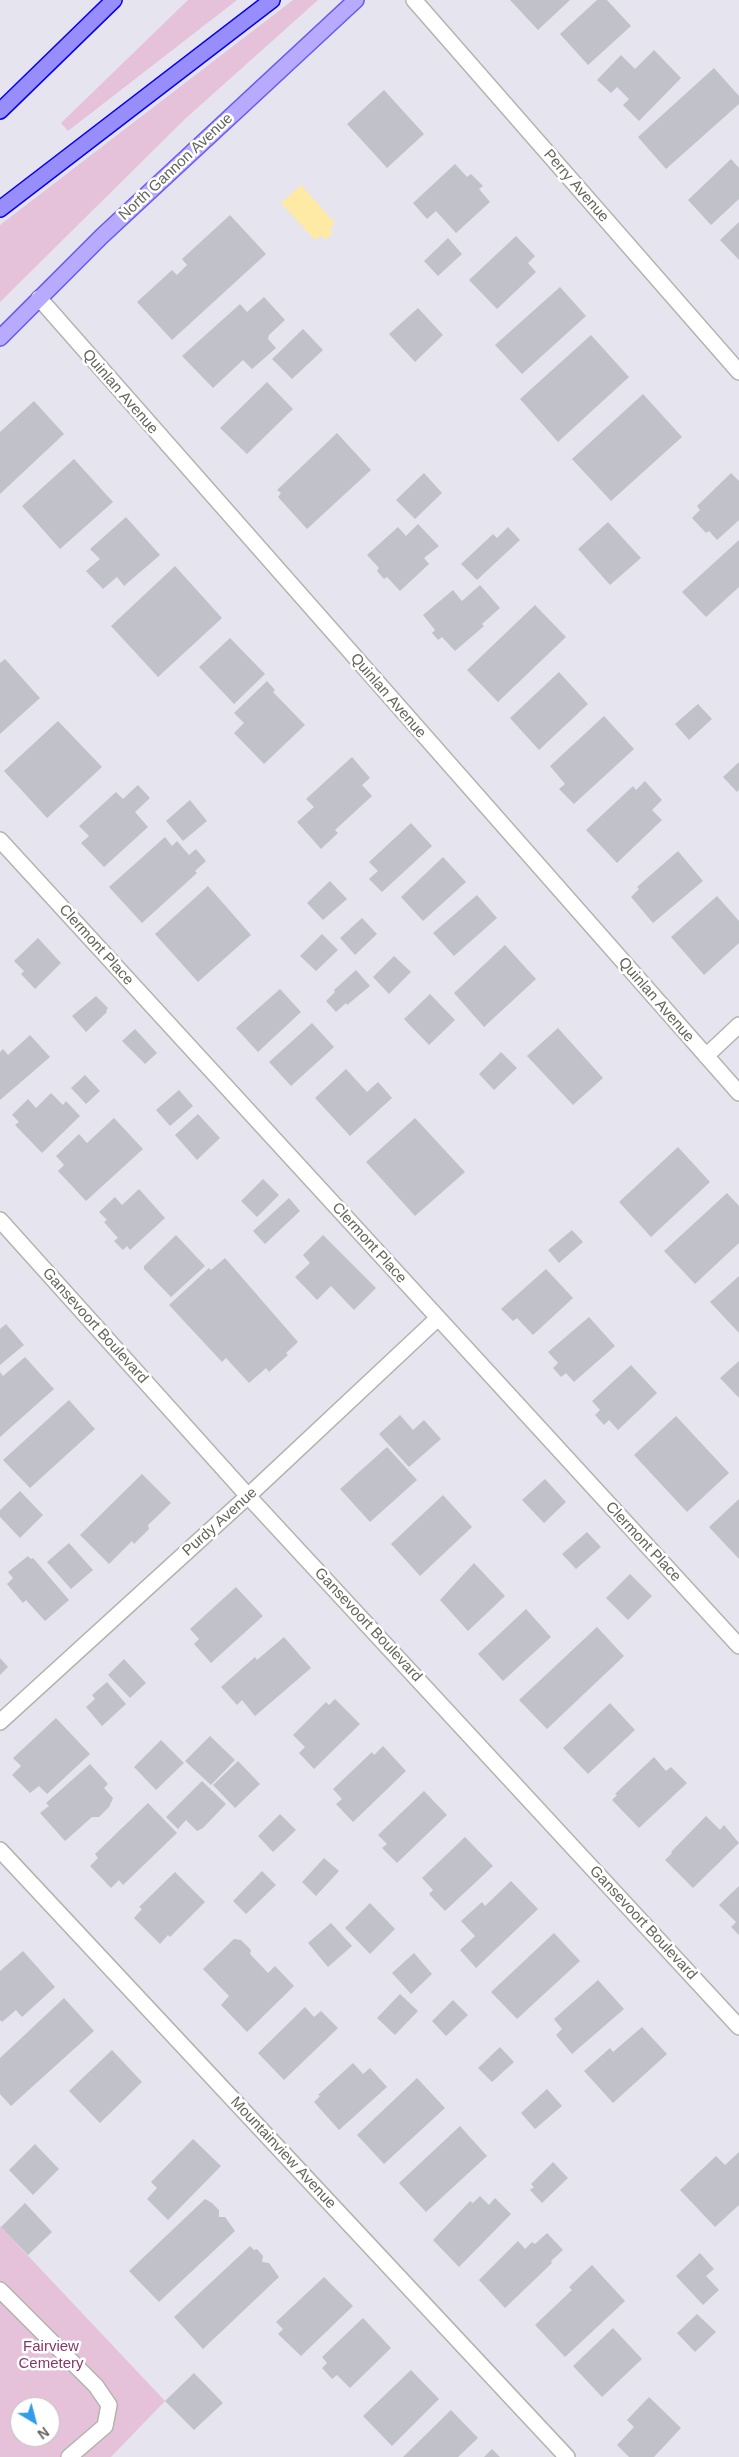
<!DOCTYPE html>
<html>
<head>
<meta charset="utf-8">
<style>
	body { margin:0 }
	#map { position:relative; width:739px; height:2457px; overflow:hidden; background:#e6e4ef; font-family:Arial,sans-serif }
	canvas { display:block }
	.north { position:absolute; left:10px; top:2397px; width:50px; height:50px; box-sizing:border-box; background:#fff; border:1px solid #c1c1be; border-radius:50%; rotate:143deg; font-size:14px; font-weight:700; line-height:20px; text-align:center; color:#65645c }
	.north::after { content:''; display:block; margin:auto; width:18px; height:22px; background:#319ce9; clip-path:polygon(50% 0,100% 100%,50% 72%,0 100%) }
</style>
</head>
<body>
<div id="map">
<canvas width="739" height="2457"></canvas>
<div class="north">N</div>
</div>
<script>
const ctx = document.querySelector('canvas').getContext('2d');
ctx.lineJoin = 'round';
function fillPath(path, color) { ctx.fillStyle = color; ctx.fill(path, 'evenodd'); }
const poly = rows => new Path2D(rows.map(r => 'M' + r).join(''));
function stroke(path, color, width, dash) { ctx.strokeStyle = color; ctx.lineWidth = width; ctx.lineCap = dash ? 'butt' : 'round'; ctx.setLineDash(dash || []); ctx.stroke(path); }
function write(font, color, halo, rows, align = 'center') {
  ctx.font = font + ' Arial,sans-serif'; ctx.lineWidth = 5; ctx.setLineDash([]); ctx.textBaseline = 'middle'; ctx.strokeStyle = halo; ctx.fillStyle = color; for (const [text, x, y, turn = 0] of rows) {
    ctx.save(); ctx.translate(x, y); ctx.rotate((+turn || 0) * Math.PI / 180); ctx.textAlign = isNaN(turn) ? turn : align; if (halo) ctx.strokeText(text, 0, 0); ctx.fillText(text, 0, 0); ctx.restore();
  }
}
const green = poly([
	[188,0,237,0,68,131,61,123],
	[293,0,318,0,185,119,0,302,0,225],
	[0,2226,165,2401,111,2457,0,2457],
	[20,2407,50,2407,50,2437,20,2437]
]);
const water = poly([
	[301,185,335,223,330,228,333,233,325,240,321,235,315,240,281,203]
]);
const building = poly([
	[510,0,570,0,538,30],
	[597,0,607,0,631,26,588,65,560,34],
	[654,50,681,78,639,121,623,105,629,99,617,87,611,93,597,80,621,55,635,69],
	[714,68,739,96,739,104,666,169,638,137],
	[384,90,424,134,387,168,347,124],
	[731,159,739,168,739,199,711,225,688,200],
	[455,164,467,177,471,174,483,186,479,189,490,202,456,233,436,211,427,219,413,203],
	[230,215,266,254,172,340,137,302,172,270,177,275,187,265,182,259],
	[739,222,739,260,720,240],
	[516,236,535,256,528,263,536,272,497,309,469,280],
	[448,238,462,254,438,276,424,261],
	[560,287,586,316,522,374,495,345],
	[264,297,285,320,269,335,268,339,276,348,252,369,243,360,213,388,182,356,240,304,247,312],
	[418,308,443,335,415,362,389,334],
	[303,329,323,350,292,379,272,359],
	[591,335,629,377,558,442,520,399],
	[267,382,293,409,247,454,220,428],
	[643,394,682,437,611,501,572,459],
	[34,401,64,434,0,494,0,432],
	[337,433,371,470,307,529,278,497,281,493,277,490],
	[74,459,113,502,60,549,22,506],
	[424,473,442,493,415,519,396,500],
	[731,473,739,481,739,520,717,540,709,531,706,533,692,518,700,510,697,506],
	[126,517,160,555,124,586,117,577,103,589,86,571,100,559,90,549],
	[608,522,641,558,610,585,578,549],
	[418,524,439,546,424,558,429,564,400,591,387,577,384,579,377,571,379,568,367,555,398,527,406,536],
	[508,527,520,540,477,580,461,564,493,534,497,538],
	[739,540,739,587,706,617,682,592],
	[175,566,222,618,158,677,111,626],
	[480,585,500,608,482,624,484,626,455,651,442,637,438,640,432,633,435,630,423,615,453,590,462,601],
	[535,605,566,637,498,702,467,670],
	[230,638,265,674,234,704,199,667],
	[5,659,40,698,0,734,0,663],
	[559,672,588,704,539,750,510,718],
	[267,681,275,690,273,692,305,725,264,764,234,733,244,723,234,713],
	[698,704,712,719,689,740,675,724],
	[604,716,634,749,574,804,559,789,565,784,550,766],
	[58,721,102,767,47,818,4,771],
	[352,757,370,778,362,785,372,796,335,830,338,833,321,849,297,822,314,807,306,799],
	[739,762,739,790,737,792,723,777],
	[645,781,662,800,652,810,662,820,617,863,586,830,633,786,636,790],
	[138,785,150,798,135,812,148,827,104,867,81,843,89,836,79,826,116,792,123,799],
	[190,800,207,821,183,841,166,821],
	[411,823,432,846,382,892,369,879,378,871,369,862],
	[165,837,172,846,177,841,189,855,196,849,206,861,195,871,197,873,142,923,109,887],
	[678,851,703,881,653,923,631,897,639,889,637,887],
	[443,857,466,882,423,921,401,897],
	[330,881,347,899,323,920,307,903],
	[208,886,251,935,198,982,155,934],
	[477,895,497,918,454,956,433,933],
	[717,896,739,921,739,943,704,975,671,937],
	[362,918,377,934,355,955,340,938],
	[322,934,338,950,316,971,300,956],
	[38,938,61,963,35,989,21,974,24,971,14,961],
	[505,945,536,979,484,1027,454,993],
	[394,956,411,972,389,994,373,977],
	[356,970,370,986,347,1005,346,1003,336,1012,326,1001,335,992,334,990],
	[280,989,301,1012,258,1052,236,1028],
	[430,994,455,1020,429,1045,404,1019],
	[96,996,108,1008,106,1011,107,1012,86,1032,72,1016],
	[312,1023,334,1047,291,1086,269,1062],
	[558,1028,603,1078,573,1105,527,1056],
	[135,1029,157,1053,145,1064,122,1041],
	[30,1035,50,1057,0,1100,0,1052,3,1049,8,1055],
	[501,1052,517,1068,494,1090,479,1074],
	[346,1069,367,1092,378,1082,392,1098,350,1136,315,1098],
	[85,1075,100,1091,86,1104,71,1088],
	[179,1090,193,1106,170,1126,156,1110],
	[51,1093,63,1105,66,1101,80,1116,42,1153,15,1125,19,1122,12,1115,28,1099,36,1108],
	[198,1114,220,1138,197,1160,175,1135],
	[114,1118,143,1149,86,1201,58,1171,64,1165,56,1156,79,1134,87,1143],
	[415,1118,465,1172,415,1216,366,1162],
	[678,1147,710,1182,651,1237,619,1202],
	[263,1179,279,1195,257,1217,241,1201],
	[139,1189,165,1218,130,1250,127,1246,123,1250,114,1241,118,1238,104,1222,107,1220,99,1212,115,1197,122,1205],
	[727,1193,739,1206,739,1243,695,1284,664,1251],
	[289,1198,300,1211,265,1244,253,1231],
	[572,1230,583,1242,559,1263,548,1250],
	[176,1235,205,1266,171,1297,144,1269,144,1266],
	[323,1235,376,1288,354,1310,331,1286,317,1300,295,1277,310,1263,303,1255],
	[225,1258,298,1342,286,1353,288,1355,269,1372,266,1368,249,1383,226,1358,222,1362,169,1305,209,1268,211,1270],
	[546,1269,573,1298,533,1335,517,1318,513,1321,501,1309],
	[739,1276,739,1333,710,1302],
	[589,1317,615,1346,574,1382,566,1373,561,1377,553,1368,558,1363,548,1352],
	[6,1324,24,1345,0,1365,0,1329],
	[25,1357,54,1389,0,1437,0,1372,3,1376],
	[739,1361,739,1398,720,1378],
	[631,1365,657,1393,618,1430,609,1420,604,1425,595,1415,600,1410,592,1401],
	[69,1400,95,1429,30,1488,3,1460],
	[400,1415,413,1430,424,1420,441,1439,409,1467,379,1434],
	[676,1416,729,1473,687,1512,634,1455],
	[387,1447,417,1480,370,1522,340,1489],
	[142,1474,171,1503,148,1525,149,1529,134,1544,132,1541,109,1564,80,1535],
	[545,1479,566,1502,544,1523,522,1500],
	[20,1491,43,1515,20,1538,0,1517,0,1510],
	[443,1495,472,1527,420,1576,391,1544],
	[739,1499,739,1559,709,1527],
	[587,1532,601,1547,576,1569,562,1554],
	[69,1543,93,1570,71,1589,47,1562],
	[28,1556,31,1559,33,1558,69,1600,45,1621,26,1600,23,1603,7,1584,13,1578,8,1572],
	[474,1563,505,1596,468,1631,440,1600],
	[630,1574,652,1596,628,1620,606,1598],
	[236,1587,263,1616,211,1663,194,1644,199,1639,190,1629],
	[526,1609,551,1637,503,1681,478,1654],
	[597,1627,624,1656,547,1729,519,1700],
	[284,1637,311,1668,255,1716,242,1700,237,1705,221,1687,255,1657,257,1660],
	[0,1658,8,1667,0,1675],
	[124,1659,146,1683,130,1698,108,1675],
	[107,1682,126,1704,102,1726,86,1707,95,1699,92,1695],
	[335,1699,360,1724,314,1769,299,1753,305,1747,293,1735,326,1702,329,1705],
	[610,1703,635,1730,588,1774,563,1748],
	[56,1718,90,1754,47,1794,39,1786,30,1793,12,1775,21,1766,13,1758],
	[210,1736,235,1760,211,1785,185,1761],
	[161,1740,184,1763,156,1790,134,1767],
	[383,1746,406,1771,353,1822,336,1804,342,1799,333,1789,372,1752,374,1755],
	[654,1757,666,1771,671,1767,687,1783,639,1828,612,1800,617,1795,615,1794],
	[238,1761,260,1784,235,1808,213,1785],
	[90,1764,108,1784,104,1788,113,1798,109,1807,99,1817,92,1817,65,1841,40,1813,49,1806,46,1803],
	[202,1781,226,1804,203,1828,197,1831,186,1820,178,1829,166,1817],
	[424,1791,447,1815,397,1863,382,1848,387,1844,378,1835],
	[148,1803,177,1833,123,1885,119,1880,111,1888,90,1866,98,1858,95,1854],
	[280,1814,296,1830,273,1852,258,1836],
	[706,1816,720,1830,724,1825,739,1843,693,1888,665,1860,672,1853,671,1852],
	[465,1837,493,1866,445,1911,429,1894,433,1890,422,1878],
	[324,1858,339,1871,316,1896,302,1882],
	[262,1871,276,1885,246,1914,233,1901],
	[175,1872,205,1902,170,1937,168,1935,160,1944,134,1918,142,1909,139,1907],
	[511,1881,538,1909,476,1968,460,1950,475,1936,461,1921,482,1902,485,1906],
	[739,1886,739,1935,731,1927,736,1922,719,1905],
	[370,1903,395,1929,370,1954,345,1928],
	[331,1923,352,1946,328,1967,308,1943],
	[554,1933,580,1961,517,2019,491,1992],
	[234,1939,241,1940,251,1950,250,1954,268,1973,275,1966,294,1986,247,2032,221,2005,229,1996,203,1969],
	[23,1951,55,1987,22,2017,16,2010,2,2022,0,2020,0,1971],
	[414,1953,432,1974,411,1994,392,1973],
	[598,1980,624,2009,572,2054,556,2035,562,2029,554,2019],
	[400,1994,418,2011,395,2035,377,2018],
	[64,1998,94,2031,11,2106,0,2094,0,2058],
	[453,2000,468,2015,446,2036,432,2021],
	[305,2007,314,2017,321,2011,338,2028,284,2080,258,2053],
	[642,2027,667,2054,613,2103,584,2071,610,2048,613,2052],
	[500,2047,514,2062,492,2082,478,2068],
	[112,2050,142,2082,100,2123,69,2091],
	[353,2063,363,2074,370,2068,387,2087,339,2130,314,2102,320,2096,318,2095],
	[417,2078,445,2108,384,2164,357,2135],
	[547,2089,562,2106,535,2129,521,2113],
	[460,2126,487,2156,426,2212,399,2183],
	[193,2139,221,2166,168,2220,147,2199,157,2188,151,2182],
	[35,2144,59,2169,33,2195,9,2170],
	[739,2152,739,2205,715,2227,680,2190,716,2156,725,2165],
	[553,2162,568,2178,542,2203,530,2190,534,2187,531,2184],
	[480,2196,489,2205,495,2198,511,2214,459,2267,433,2240,470,2201,473,2203],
	[205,2199,212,2203,219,2210,219,2217,225,2217,235,2231,159,2302,129,2271],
	[25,2203,52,2232,28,2255,1,2227],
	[547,2233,563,2250,551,2261,552,2263,505,2308,479,2280,518,2241,525,2249,532,2242,535,2244],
	[250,2246,254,2250,257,2249,263,2256,262,2262,269,2263,279,2277,203,2349,174,2317],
	[700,2253,714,2269,706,2276,719,2290,703,2305,676,2276],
	[592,2265,625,2301,565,2357,535,2325,572,2290,569,2287],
	[324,2277,353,2306,301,2356,278,2334,283,2329,276,2322],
	[697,2314,716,2332,695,2352,677,2333],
	[363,2318,391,2348,350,2388,337,2375,332,2379,322,2368,327,2363,322,2357],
	[613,2328,642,2359,602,2397,573,2366],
	[411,2370,439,2399,392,2446,363,2416],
	[194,2373,223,2403,194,2430,165,2401],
	[649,2397,681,2428,654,2457,629,2457,617,2445,634,2427,627,2420],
	[451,2410,478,2438,458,2457,403,2457],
	[492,2449,500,2457,484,2457]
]);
const minor = poly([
	[414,0,739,372],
	[39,298,739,1093],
	[0,840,739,1646],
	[706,1056,739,1025],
	[0,1220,248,1496,739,2027],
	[0,1722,248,1496,438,1318],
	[0,1850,567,2457],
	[0,2290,96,2386,109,2405,105,2426,69,2457]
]);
const major = poly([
	[0,338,102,236,356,0]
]);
const highway = poly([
	[0,111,114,0],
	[0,209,272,0]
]);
const streetNames = [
	["North Gannon Avenue",176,167,-43],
	["Perry Avenue",576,186,49],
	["Quinlan Avenue",120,392,49],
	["Quinlan Avenue",388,696,49],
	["Clermont Place",96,945,48],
	["Quinlan Avenue",656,1000,49],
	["Clermont Place",369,1243,48],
	["Gansevoort Boulevard",95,1326,48],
	["Purdy Avenue",220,1522,-42],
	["Clermont Place",643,1542,47],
	["Gansevoort Boulevard",368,1625,47],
	["Gansevoort Boulevard",643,1923,47],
	["Mountainview Avenue",283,2153,47]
];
const parkNames = [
	["Fairview",51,2347],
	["Cemetery",51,2364]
];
fillPath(green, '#e6c1da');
fillPath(water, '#ffeaa5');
fillPath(building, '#c1c1ca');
stroke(minor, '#b4b4ad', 18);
stroke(major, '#645bf1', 18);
stroke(highway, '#0701f2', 18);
stroke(minor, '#fff', 15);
stroke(major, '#b8aaff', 15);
stroke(highway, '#978efc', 15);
write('15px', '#65645c', '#fff', streetNames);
write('15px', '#8a376a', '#fff', parkNames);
</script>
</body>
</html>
